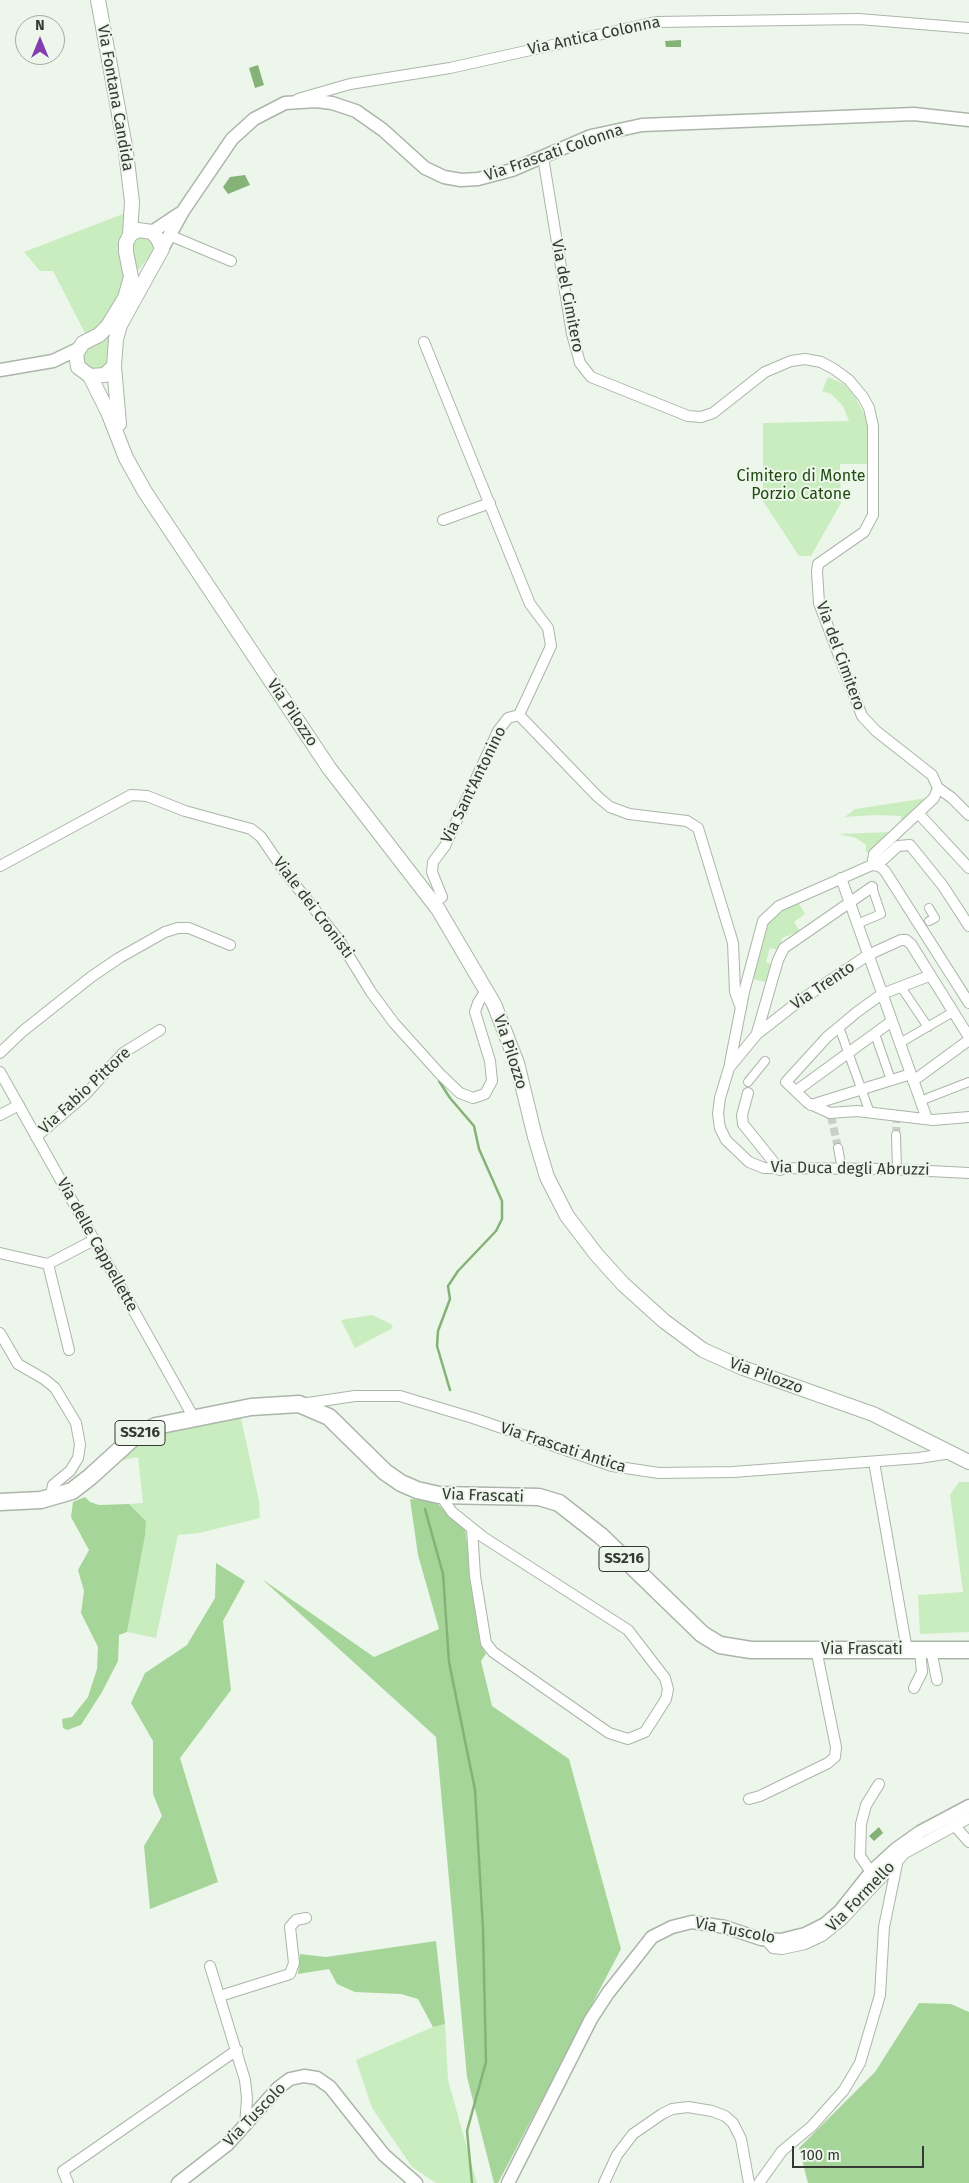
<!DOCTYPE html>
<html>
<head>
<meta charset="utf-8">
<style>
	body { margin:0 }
	#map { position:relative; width:969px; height:2183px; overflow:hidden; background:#edf6eb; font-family:"Fira Sans",sans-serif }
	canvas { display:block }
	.north { position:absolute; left:15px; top:15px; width:50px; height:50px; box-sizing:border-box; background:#edf6eb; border:1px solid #a3aaa2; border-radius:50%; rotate:0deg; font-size:14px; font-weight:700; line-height:20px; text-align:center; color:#353834 }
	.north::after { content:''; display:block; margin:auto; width:18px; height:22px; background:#853daf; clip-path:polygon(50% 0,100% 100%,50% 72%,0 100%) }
	.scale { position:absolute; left:792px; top:2146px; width:132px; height:22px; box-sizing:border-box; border:2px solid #353834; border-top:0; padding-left:6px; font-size:15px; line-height:18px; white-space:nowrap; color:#353834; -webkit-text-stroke:4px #edf6eb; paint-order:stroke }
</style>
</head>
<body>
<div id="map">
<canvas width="969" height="2183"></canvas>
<div class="north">N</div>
<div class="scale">100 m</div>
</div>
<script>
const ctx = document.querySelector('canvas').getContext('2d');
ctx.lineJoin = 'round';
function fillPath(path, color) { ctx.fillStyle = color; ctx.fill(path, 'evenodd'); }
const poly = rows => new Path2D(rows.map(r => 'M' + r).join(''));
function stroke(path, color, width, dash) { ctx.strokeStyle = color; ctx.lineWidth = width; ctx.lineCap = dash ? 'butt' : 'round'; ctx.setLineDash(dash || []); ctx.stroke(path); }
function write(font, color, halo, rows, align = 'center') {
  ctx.font = font + ' "Fira Sans",sans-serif'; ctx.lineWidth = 4; ctx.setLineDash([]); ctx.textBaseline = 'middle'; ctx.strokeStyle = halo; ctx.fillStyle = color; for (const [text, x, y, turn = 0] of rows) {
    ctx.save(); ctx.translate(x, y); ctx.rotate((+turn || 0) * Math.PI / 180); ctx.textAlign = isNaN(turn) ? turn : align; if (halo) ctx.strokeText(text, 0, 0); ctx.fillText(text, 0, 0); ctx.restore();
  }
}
const green = poly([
	[128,212,128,220,118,245,118,253,127,269,123,285,113,310,99,329,86,335,53,271,40,271,24,252],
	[150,235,155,250,136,273,131,250,133,238],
	[110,332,109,363,104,368,96,372,82,366,85,348],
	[828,377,844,384,855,397,868,422,868,464,840,464,841,503,811,556,799,556,763,501,763,423,849,421,843,406,831,394,822,391],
	[927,798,904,821,901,821,901,816,875,815,845,817,855,809],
	[891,832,870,852,866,852,866,845,856,838,838,834],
	[797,900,805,914,794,922,800,931,782,938,778,950,770,948,766,962,774,965,768,983,750,978,764,923],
	[372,1315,391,1324,393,1328,355,1348,341,1320],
	[240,1414,259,1501,260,1518,199,1533,178,1535,156,1638,127,1632,145,1536,146,1521,129,1504,143,1503,138,1457,119,1461,145,1439,163,1430],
	[959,1482,969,1482,969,1632,920,1634,918,1595,963,1592,950,1495],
	[445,2024,448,2080,477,2183,436,2183,412,2167,372,2108,356,2060,433,2027]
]);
const forest = poly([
	[85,1497,90,1502,99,1505,129,1504,146,1521,145,1536,127,1632,119,1635,118,1661,102,1692,81,1725,67,1730,63,1728,62,1719,72,1717,88,1697,97,1669,98,1647,81,1613,84,1591,78,1570,89,1550,71,1517,73,1502],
	[410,1499,434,1501,465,1528,480,1643,486,1654,481,1661,492,1706,569,1759,621,1949,498,2183,494,2183,467,2077,436,1737,262,1579,374,1657,439,1629,418,1555],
	[216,1563,245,1581,223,1621,231,1690,180,1758,218,1882,150,1909,144,1846,162,1816,153,1794,153,1741,131,1703,145,1673,187,1645,215,1598],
	[436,1941,445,2024,433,2027,418,1999,401,1994,355,1992,337,1984,329,1969,298,1974,300,1954,326,1957],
	[919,2003,951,2004,969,2012,969,2183,808,2183,799,2148,875,2072]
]);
const water = poly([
	[681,40,681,47,666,47,665,41],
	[258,65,264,85,255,88,249,68],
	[245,175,250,185,228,194,223,187,230,177],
	[879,1827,883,1833,874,1841,869,1836]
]);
const stream = poly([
	[439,1081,450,1098,474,1126,479,1149,502,1201,502,1219,496,1231,458,1271,448,1286,450,1299,438,1331,437,1346,450,1390],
	[425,1509,443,1574,449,1662,475,1790,483,1929,486,2062,467,2131,472,2183]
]);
const pedestrianTunnel = poly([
	[831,1116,838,1148],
	[896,1135,897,1116]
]);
const pedestrian = poly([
	[929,908,935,918,929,921],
	[857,924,881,914,872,887],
	[901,987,928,1027],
	[839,1027,870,1113],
	[875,1034,891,1080],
	[900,1043,953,1012],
	[748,1082,765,1061],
	[920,1101,969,1082],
	[896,1135,897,1169],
	[838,1148,842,1169]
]);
const minor = poly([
	[298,99,350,84,450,68,656,22,859,19,969,28],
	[543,157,572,334,580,363,591,377,688,416,701,417,713,413,765,372,791,361,805,359,821,362,834,369,849,380,863,397,869,408,873,426,873,515,864,532,818,564,817,572,819,603,862,716,876,731,932,775,938,788],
	[169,235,231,261],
	[424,342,530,604,548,628,551,646,519,715],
	[443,520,490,503],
	[938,788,952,798,969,815],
	[918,813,969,868],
	[872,865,874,854,934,798,938,788],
	[877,865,898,846,910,845,943,886,969,926],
	[0,866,131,795,147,796,185,811,251,829,261,837,285,872,339,940,371,992,394,1023,440,1074,460,1093,473,1098,485,1094,492,1081,490,1061,475,1012,478,1003,486,990],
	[841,878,927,1119],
	[433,903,442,897,432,872,433,862,445,846,498,731,508,718,519,715,597,796,610,807,629,814,687,821,698,828,733,943,735,992,741,1008],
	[929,976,882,994,857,1012,827,1037,786,1082,808,1103,830,1113,857,1111,933,1120,969,1117],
	[757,1033,778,960,784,948,872,887],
	[969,1037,911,944,906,940,901,940,868,955,798,1002,757,1034,729,1068,720,1098,718,1114,720,1128,726,1140,749,1162,764,1168,890,1169,969,1173],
	[0,1053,23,1031,91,977,119,958,165,932,178,928,189,928,230,945],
	[730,1063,744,992,763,921,779,906,872,865,879,866,885,871,969,1003],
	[0,1072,194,1418],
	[913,1081,969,1040],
	[796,1091,892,1021],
	[748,1093,742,1115,743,1124,780,1170],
	[811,1105,911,1074],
	[0,1115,19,1105],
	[36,1137,85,1095,123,1053,160,1030],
	[0,1253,48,1264,94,1240],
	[48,1264,69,1350],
	[0,1333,18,1364,44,1379,55,1388,76,1423,80,1445,78,1458,70,1471,53,1485,50,1499],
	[301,1404,355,1396,400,1396,473,1418,612,1466,659,1473,733,1472,919,1458,951,1453],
	[874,1462,907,1650],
	[444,1495,445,1502,452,1512,483,1537,628,1630,665,1678,668,1689,666,1699,645,1732,628,1739,609,1733,493,1652,486,1643,475,1576,472,1528],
	[931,1650,937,1680],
	[914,1688,922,1672,920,1650],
	[749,1799,760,1796,828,1763,835,1757,836,1747,816,1649],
	[954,1825,969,1842],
	[871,1872,860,1856,861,1824,866,1805,879,1784],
	[766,1940,773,1948,782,1949,805,1944,822,1936,842,1920,905,1853,969,1818],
	[210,1966,245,2080,247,2098,245,2126],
	[220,1996,290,1974,294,1963,290,1927,296,1920,306,1918],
	[68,2183,63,2171,237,2050],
	[604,2183,617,2155,633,2134,662,2114,672,2109,688,2107,712,2111,725,2116,733,2123,741,2139,749,2183],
	[759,2183,782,2151,812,2126,844,2090,860,2063,880,1995,884,1927,898,1859]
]);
const tertiary = poly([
	[152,232,179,214],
	[162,249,183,211,232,139,254,119,285,103,316,101,332,103,356,111,383,130,425,168,444,177,461,180,478,179,512,170,591,136,642,125,914,114,969,120],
	[0,370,53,361,78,349],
	[178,2183,228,2144,278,2088,290,2079,304,2076,317,2078,330,2087,384,2155,416,2183],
	[508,2183,591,2019,608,1993,652,1937,672,1927,692,1922,725,1927,761,1939,781,1940,805,1934,825,1924,840,1911,871,1872,896,1849,920,1832,969,1806]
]);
const secondary = poly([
	[98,0,126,152,132,202,130,235],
	[138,230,152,232,158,239,162,249,120,325,116,339,114,366,105,375,90,376,78,367,76,354,83,343,99,335,108,326,125,298,131,277,126,252,126,243,130,235,138,230],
	[114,366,119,424],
	[90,376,108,412,126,458,145,492,329,768,438,909,494,1004,517,1063,535,1137,547,1177,567,1216,596,1254,623,1284,664,1321,703,1350,743,1368,873,1414,969,1462]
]);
const primary = poly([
	[0,1502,41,1500,72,1491,90,1477,134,1437,156,1426,251,1407,299,1404,329,1417,385,1472,401,1483,417,1490,439,1495,539,1497,559,1503,601,1536,702,1634,720,1645,751,1650,969,1650]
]);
const shields = [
	[140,1433,50],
	[624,1559,50]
];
const shieldNames = [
	["SS216",140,1433],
	["SS216",624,1559]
];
const streetNames = [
	["Via Antica Colonna",594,36,-12],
	["Via Fontana Candida",115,98,80],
	["Via Frascati Colonna",554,153,-19],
	["Via del Cimitero",567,296,79],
	["Via del Cimitero",840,656,70],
	["Via Pilozzo",292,713,56],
	["Via Sant'Antonino",474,785,-64],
	["Viale dei Cronisti",313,908,53],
	["Via Trento",823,986,-34],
	["Via Pilozzo",510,1052,72],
	["Via Fabio Pittore",85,1091,-43],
	["Via Duca degli Abruzzi",850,1169,1],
	["Via delle Cappellette",97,1245,61],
	["Via Pilozzo",766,1376,20],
	["Via Frascati Antica",563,1448,18],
	["Via Frascati",483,1496,2],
	["Via Frascati",862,1650],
	["Via Formello",861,1897,-46],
	["Via Tuscolo",735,1931,11],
	["Via Tuscolo",255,2115,-46]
];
const parkNames = [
	["Cimitero di Monte",801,477],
	["Porzio Catone",801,495]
];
fillPath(green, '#caedbf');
fillPath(forest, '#a6d599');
fillPath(water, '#85b277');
stroke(stream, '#85b277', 2.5);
stroke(pedestrianTunnel, '#c8d0c6', 8, [8, 4]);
stroke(pedestrian, '#acb5aa', 10);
stroke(minor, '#acb5aa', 12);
stroke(tertiary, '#acb5aa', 15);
stroke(secondary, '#acb5aa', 16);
stroke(primary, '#acb5aa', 19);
stroke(pedestrian, '#fff', 8);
stroke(minor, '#fff', 10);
stroke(tertiary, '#fff', 12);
stroke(secondary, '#fff', 14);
stroke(primary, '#fff', 16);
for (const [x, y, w] of shields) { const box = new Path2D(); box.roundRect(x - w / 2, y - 12.5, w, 25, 4); ctx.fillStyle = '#edf6eb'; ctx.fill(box); stroke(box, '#353834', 1); }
write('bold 15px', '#353834', null, shieldNames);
write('16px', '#353834', '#edf6eb', streetNames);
write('16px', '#214c11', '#edf6eb', parkNames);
</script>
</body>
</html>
